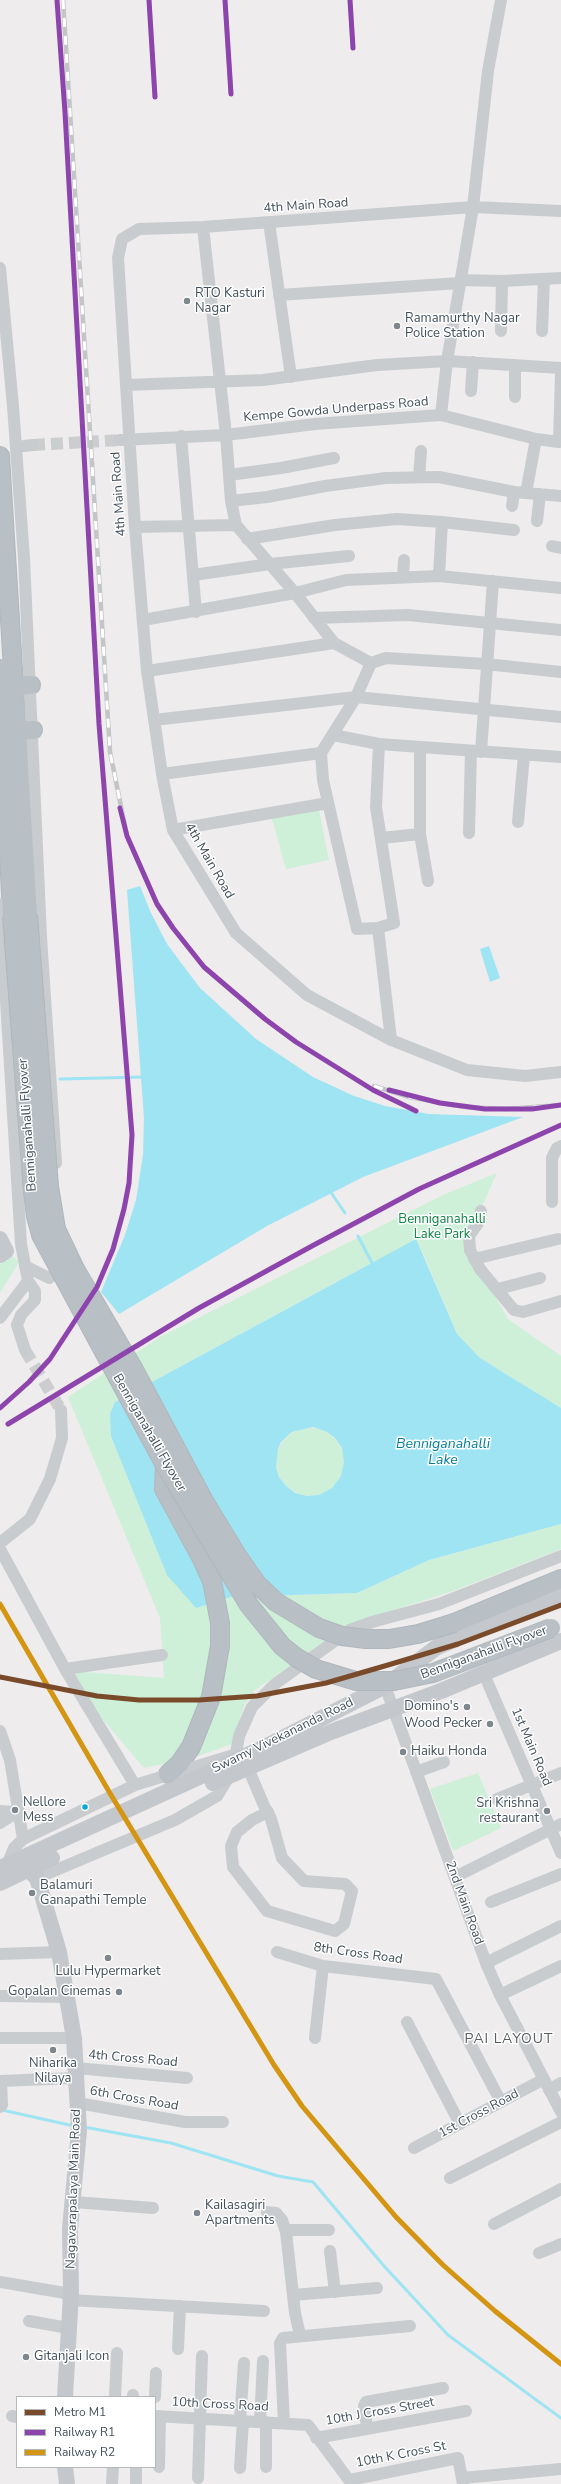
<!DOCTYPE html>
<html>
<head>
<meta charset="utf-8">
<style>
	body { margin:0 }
	#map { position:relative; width:561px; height:2484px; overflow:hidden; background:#eeecec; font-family:"Nunito Sans",sans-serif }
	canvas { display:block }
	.legend { position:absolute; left:16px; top:2396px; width:140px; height:72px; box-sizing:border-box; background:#fff; border:1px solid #b3b9bd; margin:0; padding:5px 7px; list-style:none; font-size:12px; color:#42505b }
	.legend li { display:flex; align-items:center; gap:8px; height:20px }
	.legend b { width:20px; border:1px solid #b3b9bd }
</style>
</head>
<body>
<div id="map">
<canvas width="561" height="2484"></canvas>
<ul class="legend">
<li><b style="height:5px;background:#7a4b2a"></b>Metro M1</li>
<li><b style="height:5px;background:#8e44ad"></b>Railway R1</li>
<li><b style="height:5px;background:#d39512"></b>Railway R2</li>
</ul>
</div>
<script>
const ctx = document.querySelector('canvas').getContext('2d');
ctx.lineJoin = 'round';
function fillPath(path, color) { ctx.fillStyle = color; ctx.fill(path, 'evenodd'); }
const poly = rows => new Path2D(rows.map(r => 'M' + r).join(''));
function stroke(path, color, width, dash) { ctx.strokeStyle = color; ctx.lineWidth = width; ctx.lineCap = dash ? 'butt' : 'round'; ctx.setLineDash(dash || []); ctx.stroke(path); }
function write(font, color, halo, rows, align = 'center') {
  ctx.font = font + ' "Nunito Sans",sans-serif'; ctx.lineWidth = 3; ctx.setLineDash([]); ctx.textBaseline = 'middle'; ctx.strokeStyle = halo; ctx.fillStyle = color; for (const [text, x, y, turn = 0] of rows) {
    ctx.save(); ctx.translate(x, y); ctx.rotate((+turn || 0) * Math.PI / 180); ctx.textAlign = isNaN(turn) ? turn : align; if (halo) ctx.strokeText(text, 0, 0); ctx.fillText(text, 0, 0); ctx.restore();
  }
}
const green = poly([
	[319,810,329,860,286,869,272,819],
	[497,1173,465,1244,508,1319,561,1356,561,1408,480,1358,457,1334,422,1251,373,1262,115,1402,196,1608,231,1597,357,1593,429,1560,561,1524,561,1549,453,1591,348,1625,254,1691,244,1706,232,1744,193,1758,144,1768,94,1709,71,1671,164,1678,160,1618,68,1397,160,1337,443,1195],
	[11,1255,19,1262,0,1293,0,1264],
	'276 1462a34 34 0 1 1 68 0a34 34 0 1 1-68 0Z',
	[478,1773,501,1828,453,1851,430,1789]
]);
const water = poly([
	[140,886,151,913,167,944,200,988,256,1039,313,1077,354,1096,385,1106,429,1114,523,1117,363,1177,267,1226,119,1314,101,1292,125,1235,136,1200,143,1155,144,1118,127,890],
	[489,946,500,978,490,982,480,949],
	[416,1239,457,1334,480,1358,561,1408,561,1524,429,1560,357,1593,231,1597,196,1608,167,1575,111,1436,110,1414,115,1402],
	[313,1427,327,1432,335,1438,342,1448,344,1462,341,1476,332,1488,319,1495,307,1496,295,1493,286,1486,279,1477,276,1467,278,1449,281,1442,292,1432]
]);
const stream = poly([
	[60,1079,144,1077],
	[330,1191,345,1213],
	[358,1236,373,1265],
	[2,2110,74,2126],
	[84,2127,171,2143,278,2176,313,2182,384,2266,448,2335,561,2418]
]);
const minorTunnel = poly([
	[33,445,120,440],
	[25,1350,61,1410]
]);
const minor = poly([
	[501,0,488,71,473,207,203,227,139,229,122,239,118,258,135,527,147,671,162,774,173,830,236,933,307,995,391,1040,467,1070,525,1076,561,1072],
	[269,222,291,377],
	[203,227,226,435,231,501,236,525,295,593,334,643,371,663,356,697,321,753,323,780,357,929,378,928,391,1040],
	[0,268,13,406,24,558,41,937,56,1163],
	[461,280,502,281,561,278],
	[279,295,460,283],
	[501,331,502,281],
	[542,331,544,279],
	[126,385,263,380,377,365,447,361,561,368],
	[471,391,473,362],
	[515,397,515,365],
	[441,415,536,439,559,442,561,374],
	[181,436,196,612],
	[120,440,226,435,315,424,441,415,447,361,473,207,561,211],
	[24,446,33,445],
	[229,475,281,468,334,458],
	[419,477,421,451],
	[526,493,536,439],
	[231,501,267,497,325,486,386,478,439,477,514,492,561,496],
	[512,506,514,492],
	[537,521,540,494],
	[135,527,236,525],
	[247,539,335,525,397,519,442,522],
	[552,546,561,548],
	[193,575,270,564,349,556],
	[439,576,442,522,514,530],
	[403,577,404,560],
	[314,618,408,615,561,630],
	[143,620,295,593,346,580,439,576,561,588],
	[371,663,386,658,486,664,561,672],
	[147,671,334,643],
	[154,720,356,697,561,717],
	[333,735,379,744,561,757],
	[420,748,420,834,428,881],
	[481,752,493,581],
	[162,774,321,753],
	[518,822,524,755],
	[173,830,328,803],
	[469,833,471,751],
	[381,838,420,834],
	[0,904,21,1244,28,1281,35,1291,35,1300,21,1315,17,1325,25,1350],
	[378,928,394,923,376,807,379,744],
	[552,1202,552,1158,557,1148,561,1146],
	[481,1211,478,1223,469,1236,470,1250,480,1269,514,1310,523,1312,561,1301],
	[474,1259,558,1239],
	[25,1266,49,1278,66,1266],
	[498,1289,540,1278],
	[0,1318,28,1281],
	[0,1543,30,1519,50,1479,62,1438,61,1410],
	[0,1549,65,1669,135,1785],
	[65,1669,162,1655],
	[484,1674,561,1853],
	[385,1686,486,1963,500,1995,561,2112],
	[0,1731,10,1760,23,1839],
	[236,1754,239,1736,252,1707,275,1684,350,1630,372,1622,439,1604,561,1556],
	[248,1768,265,1808,268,1812,271,1819,282,1858,304,1881,345,1884,352,1891,344,1924,335,1931,267,1911,233,1867,231,1846,237,1832,252,1820,268,1812],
	[416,1772,444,1762],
	[497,1799,561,1773],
	[0,1811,17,1812],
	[0,1823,19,1811],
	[7,1865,14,1848,23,1839,135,1785,237,1754],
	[455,1877,561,1824],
	[37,1878,175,1820,217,1796,230,1775],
	[491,1902,561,1874],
	[277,1952,323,1966,436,1979,501,2102],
	[0,1954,59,1952],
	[486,1963,561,1926],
	[500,1995,561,1966],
	[0,1996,69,1997],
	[407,2022,460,2124],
	[0,2038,74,2038],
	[315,2038,323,1966],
	[76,2068,187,2078],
	[0,2081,76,2078],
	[549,2090,561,2083],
	[78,2103,185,2122,223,2122],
	[0,2107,2,2105,1,2081],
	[414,2148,544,2079],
	[450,2178,561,2122],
	[74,2202,153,2208],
	[267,2212,276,2213,282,2220,286,2232],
	[494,2224,561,2189],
	[330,2251,335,2292],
	[539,2253,561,2244],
	[0,2282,71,2294],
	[293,2295,377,2288],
	[70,2300,264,2311],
	[29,2321,68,2328],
	[300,2335,295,2313,286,2232,291,2230,329,2230],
	[178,2349,180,2306],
	[115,2397,117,2353],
	[133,2397,133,2395],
	[155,2397,156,2373],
	[12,2416,17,2417],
	[155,2416,308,2425,352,2484],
	[240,2421,244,2363],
	[260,2422,263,2361],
	[284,2423,280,2343,283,2338,410,2326],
	[367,2427,364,2406,366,2402,443,2388],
	[316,2438,466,2411],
	[159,2467,160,2416],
	[266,2467,266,2422],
	[240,2468,243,2421],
	[198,2478,202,2356],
	[462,2478,561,2469],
	[350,2480,458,2458,463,2484],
	[112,2483,113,2467],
	[136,2483,136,2467]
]);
const major = poly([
	[0,1239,6,1251,0,1255],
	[213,1783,331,1732,441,1691,561,1641],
	[0,1868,267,1746,385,1686,437,1647,561,1595],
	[28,1869,37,1878,59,1952,74,2038,79,2131,70,2229,71,2294,65,2397],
	[0,1883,52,1858],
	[65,2467,67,2484]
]);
const highway = poly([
	[0,456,28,915],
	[0,669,12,916],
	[14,686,31,685],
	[17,731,33,730],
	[165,1465,164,1489,201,1557,212,1581,220,1623,220,1646,211,1697,191,1747,180,1763,168,1774],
	[454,1623,561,1579]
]);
const rail = poly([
	[63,0,110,752,127,836,157,904,173,928,204,967,265,1019,296,1042,373,1090,416,1111],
	[149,0,155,97],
	[225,0,231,94],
	[350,0,353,48],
	[374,1086,409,1097,464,1107,507,1109,561,1105]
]);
const highwayBridge = poly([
	[28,915,49,1186,56,1229,75,1269,133,1368,205,1503,238,1557,257,1584,276,1602,319,1628,342,1636,366,1639,389,1639,418,1634,454,1623],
	[12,916,33,1192,36,1216,41,1235,165,1465,249,1605,282,1646,297,1658,316,1669,356,1681,394,1681,433,1673,551,1628]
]);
const rail1 = poly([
	[149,0,155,97],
	[225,0,231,94],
	[350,0,353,48],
	[120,808,127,836,157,904,173,928,204,967,265,1019,296,1042,373,1090,416,1111],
	[389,1090,440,1103,485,1109,532,1109,561,1105],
	[0,1408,29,1382,50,1359,97,1287,113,1249,124,1209,129,1183,132,1135,99,724,65,112,57,0],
	[8,1424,199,1308,312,1246,419,1189,561,1125]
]);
const rail2 = poly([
	[0,1604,111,1795,274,2065,302,2106,396,2217,443,2265,495,2311,561,2364]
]);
const metro1 = poly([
	[0,1677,97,1696,139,1700,199,1700,257,1696,326,1683,388,1665,458,1644,561,1605]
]);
const markers = [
	[187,301,4,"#7e878e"],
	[397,326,4,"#7e878e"],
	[467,1707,4,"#7e878e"],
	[490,1724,4,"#7e878e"],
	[403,1752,4,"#7e878e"],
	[85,1807,3.5,"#00a9ce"],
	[15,1810,4,"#7e878e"],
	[547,1811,4,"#7e878e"],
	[32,1893,4,"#7e878e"],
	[108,1958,4,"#7e878e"],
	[119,1992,4,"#7e878e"],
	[53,2050,4,"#7e878e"],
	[197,2213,4,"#7e878e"],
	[26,2357,4,"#7e878e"]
];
const streetNames = [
	["4th Main Road",306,206,-4],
	["Kempe Gowda Underpass Road",336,410,-5],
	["4th Main Road",119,494,-94],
	["4th Main Road",209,861,60],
	["Benniganahalli Flyover",28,1125,-94],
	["Benniganahalli Flyover",149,1433,60],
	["Benniganahalli Flyover",484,1653,-20],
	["Swamy Vivekananda Road",283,1736,-26],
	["1st Main Road",531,1747,67],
	["2nd Main Road",464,1903,70],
	["8th Cross Road",358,1954,8],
	["4th Cross Road",133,2059,5],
	["6th Cross Road",134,2099,10],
	["1st Cross Road",479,2114,-28],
	["Nagavarapalaya Main Road",74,2189,-88],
	["10th Cross Road",220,2405,3],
	["10th J Cross Street",380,2412,-10],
	["10th K Cross St",401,2455,-11]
];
const poiNames = [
	["RTO Kasturi",195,294],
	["Nagar",195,309],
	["Ramamurthy Nagar",405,319],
	["Police Station",405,334],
	["Domino's",459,1707,"right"],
	["Wood Pecker",482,1724,"right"],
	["Haiku Honda",411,1752],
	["Nellore",23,1803],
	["Mess",23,1818],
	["Sri Krishna",539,1804,"right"],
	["restaurant",539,1819,"right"],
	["Balamuri",40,1886],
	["Ganapathi Temple",40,1901],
	["Lulu Hypermarket",108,1972,"center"],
	["Gopalan Cinemas",111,1992,"right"],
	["Niharika",53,2064,"center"],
	["Nilaya",53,2079,"center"],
	["Kailasagiri",205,2206],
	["Apartments",205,2221],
	["Gitanjali Icon",34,2357]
];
const parkNames = [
	["Benniganahalli",442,1220],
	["Lake Park",442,1235]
];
const waterNames = [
	["Benniganahalli",443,1445],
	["Lake",443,1461]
];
const neighbourhoodNames = [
	["PAI LAYOUT",509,2040]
];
fillPath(green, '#cef0d9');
fillPath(water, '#9ee4f3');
stroke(stream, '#9ee4f3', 3);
stroke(minorTunnel, '#cccdcf', 12, [12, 6]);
stroke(highway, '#b0b7bd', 20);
stroke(minor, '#c8cccf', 12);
stroke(major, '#c4c8cc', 16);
stroke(highway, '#b8bfc5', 18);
stroke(rail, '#c3c5c7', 4.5);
stroke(rail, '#fff', 3, [9]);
stroke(highwayBridge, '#b0b7bd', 20, []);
stroke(highwayBridge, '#b8bfc5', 18);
stroke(rail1, '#8e44ad', 5);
stroke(rail2, '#d39512', 5);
stroke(metro1, '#7a4b2a', 5);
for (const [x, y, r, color] of markers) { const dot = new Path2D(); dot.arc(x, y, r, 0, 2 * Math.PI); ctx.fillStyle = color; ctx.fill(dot); stroke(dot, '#fff', 1.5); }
write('13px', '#42505b', '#fff', streetNames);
write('13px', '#42505b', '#fff', poiNames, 'left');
write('13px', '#0c8444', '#fff', parkNames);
write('italic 14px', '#037e99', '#fff', waterNames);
ctx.letterSpacing = '1px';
write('14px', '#585d62', '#fff', neighbourhoodNames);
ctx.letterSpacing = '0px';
</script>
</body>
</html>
